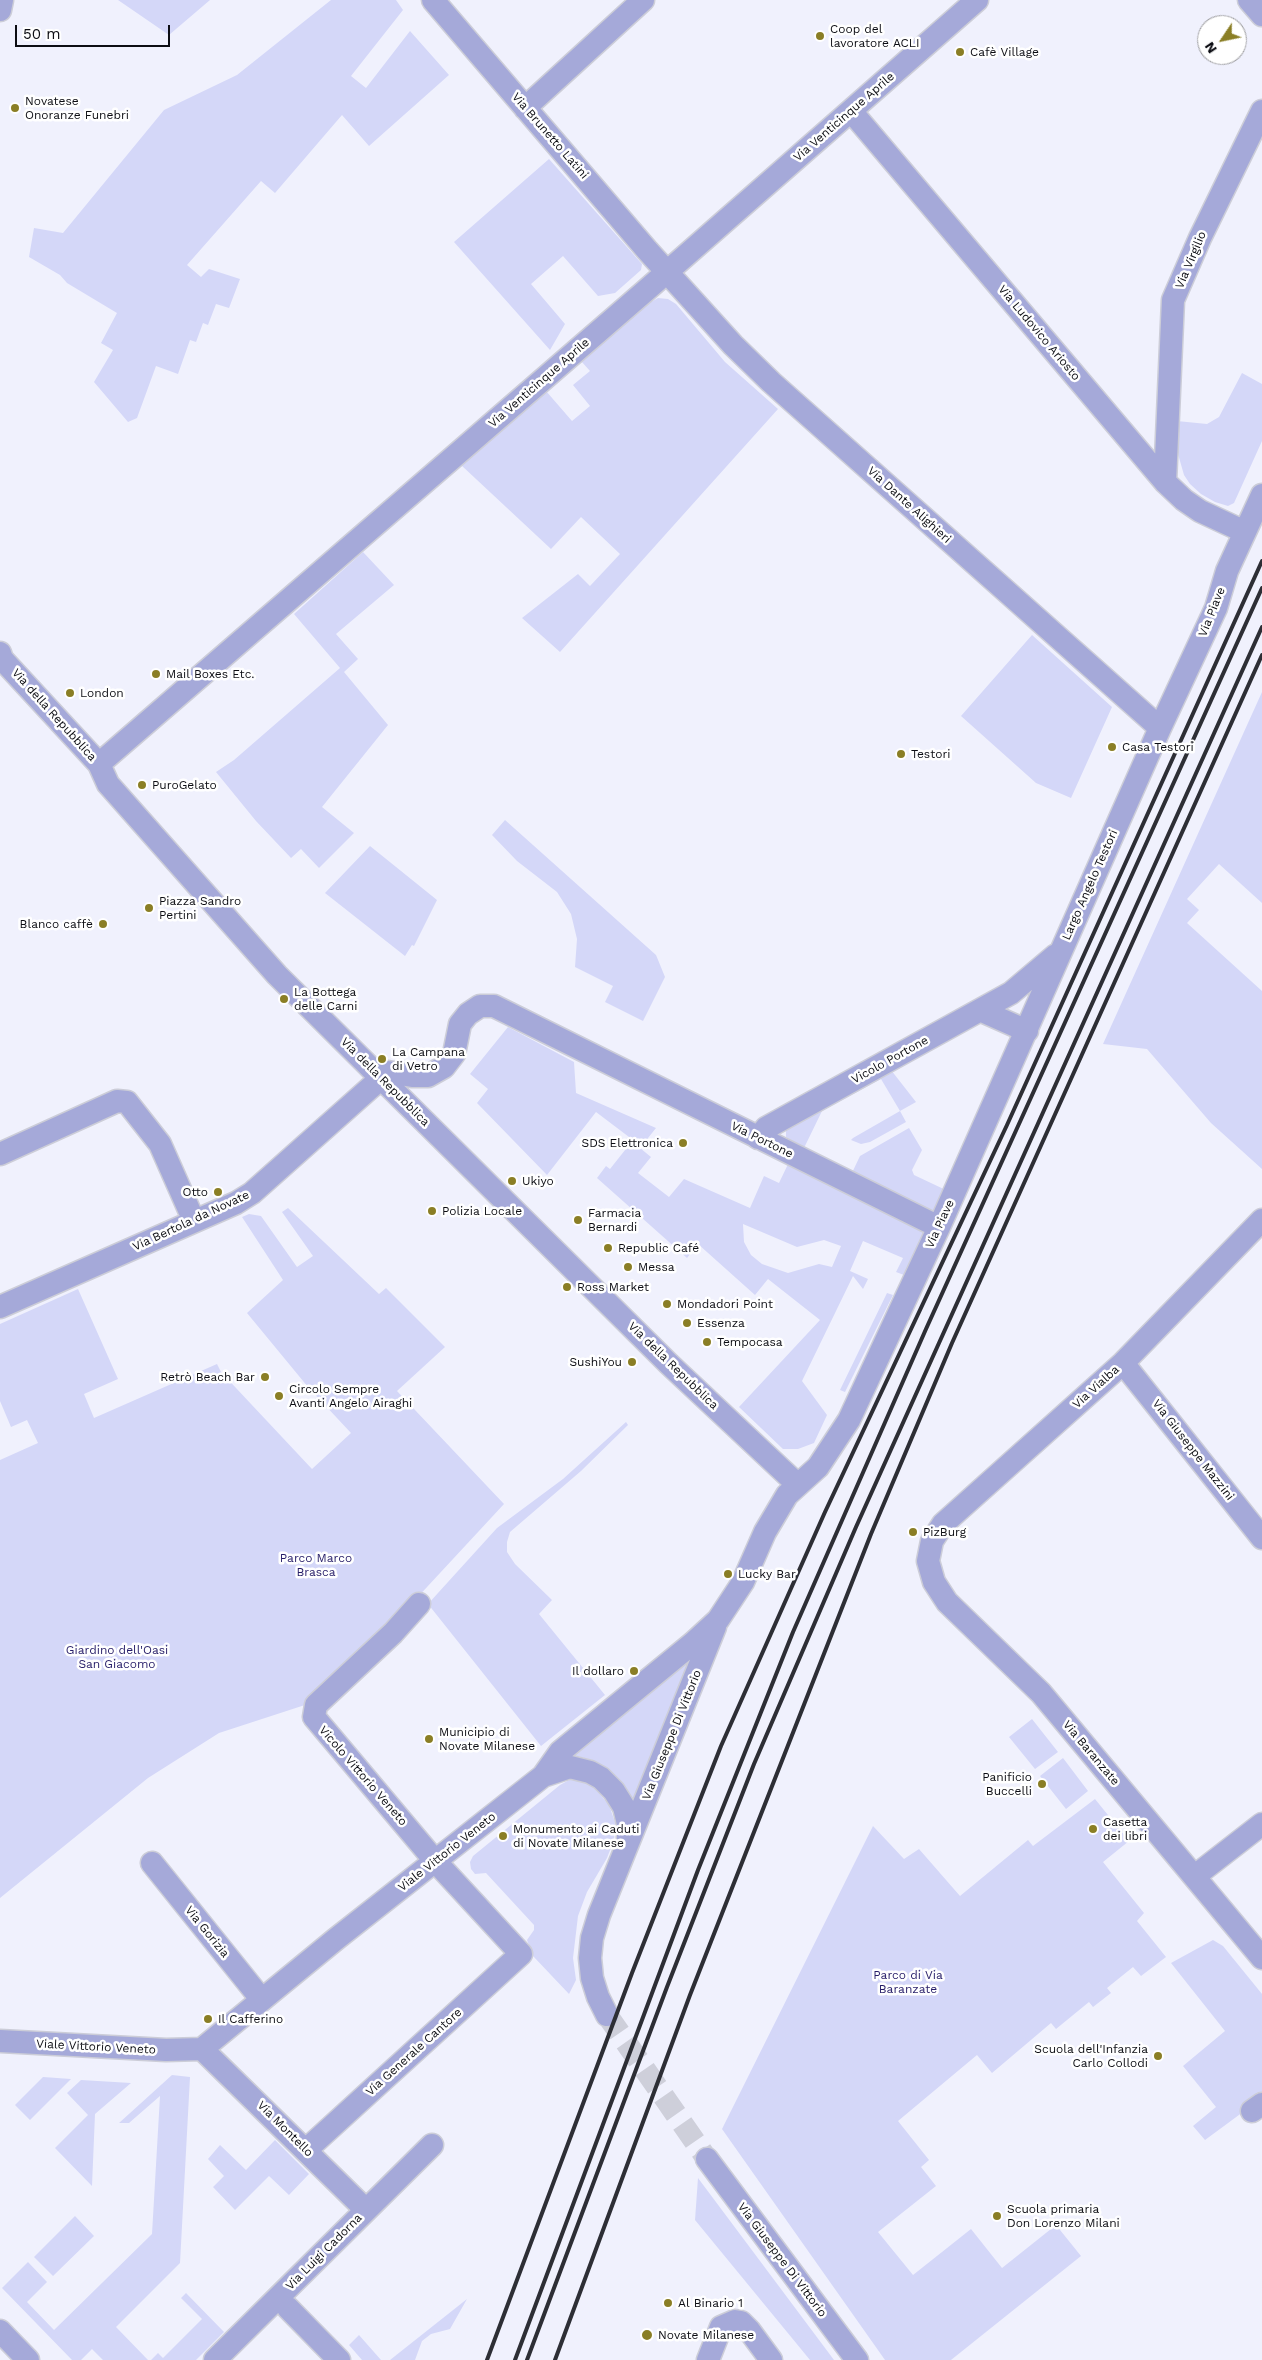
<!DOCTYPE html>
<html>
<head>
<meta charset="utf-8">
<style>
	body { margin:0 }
	#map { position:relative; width:1262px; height:2360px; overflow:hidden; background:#f0f1fd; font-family:"Work Sans",sans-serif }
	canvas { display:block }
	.north { position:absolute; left:1197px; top:15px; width:50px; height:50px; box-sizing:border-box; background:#fff; border:1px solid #9e9ea1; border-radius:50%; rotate:236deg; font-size:14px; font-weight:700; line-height:20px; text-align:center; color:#0c0d13 }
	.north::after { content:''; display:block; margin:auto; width:18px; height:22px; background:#8a7e25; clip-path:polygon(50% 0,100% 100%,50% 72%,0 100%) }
	.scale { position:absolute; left:15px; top:25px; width:155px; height:22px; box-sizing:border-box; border:2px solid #0c0d13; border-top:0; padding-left:6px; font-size:15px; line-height:18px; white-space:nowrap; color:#0c0d13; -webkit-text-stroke:4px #fff; paint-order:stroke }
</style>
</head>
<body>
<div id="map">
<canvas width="1262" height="2360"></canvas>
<div class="north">N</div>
<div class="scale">50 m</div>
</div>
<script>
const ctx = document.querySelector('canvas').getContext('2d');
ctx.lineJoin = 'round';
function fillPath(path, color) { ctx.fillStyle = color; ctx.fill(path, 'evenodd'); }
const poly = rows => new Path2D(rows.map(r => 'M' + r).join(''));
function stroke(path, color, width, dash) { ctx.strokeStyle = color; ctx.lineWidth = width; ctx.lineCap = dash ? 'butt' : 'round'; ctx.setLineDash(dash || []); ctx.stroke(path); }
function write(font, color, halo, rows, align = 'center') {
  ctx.font = font + ' "Work Sans",sans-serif'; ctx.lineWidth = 5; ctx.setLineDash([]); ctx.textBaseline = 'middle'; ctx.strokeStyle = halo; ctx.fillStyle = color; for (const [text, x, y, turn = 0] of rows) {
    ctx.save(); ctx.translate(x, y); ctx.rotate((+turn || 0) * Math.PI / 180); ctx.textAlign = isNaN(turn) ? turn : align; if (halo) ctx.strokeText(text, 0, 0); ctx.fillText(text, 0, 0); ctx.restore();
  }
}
const green = poly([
	[118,0,210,0,169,35],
	[331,0,396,0,403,10,351,76,366,88,410,31,449,75,369,146,342,115,275,193,261,181,187,265,201,277,209,269,240,279,229,308,216,304,208,325,203,323,196,342,190,340,178,374,156,366,137,418,128,422,94,382,113,350,101,343,117,313,67,283,60,275,29,257,34,228,63,233,164,110,237,75],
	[549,159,642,264,641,270,615,293,598,296,563,256,531,284,565,324,550,350,454,242],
	[658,298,668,299,676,304,725,362,778,409,560,652,522,618,578,574,590,586,620,554,581,517,551,549,461,465,546,391,572,421,590,406,573,385,590,371,581,361,651,302],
	[1242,373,1262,384,1262,441,1234,503,1228,506,1215,502,1201,494,1190,484,1184,475,1176,447,1177,421,1207,424,1219,417],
	[363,552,394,585,336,634,358,659,344,672,388,725,322,807,354,833,319,868,301,849,291,858,256,821,216,772,234,760,340,668,294,614],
	[1032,635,1112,707,1071,798,1036,783,961,716],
	[1262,692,1262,903,1219,864,1187,899,1199,910,1187,923,1262,991,1262,1169,1211,1123,1147,1049,1103,1044],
	[505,820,656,955,665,977,643,1021,605,1002,613,986,575,967,577,939,571,914,557,892,517,861,492,835],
	[370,846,437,900,414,946,412,945,405,956,325,893],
	[508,1027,574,1062,576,1093,656,1128,640,1148,651,1157,638,1173,669,1197,684,1179,750,1208,764,1176,779,1183,790,1160,924,1231,925,1236,908,1274,904,1275,896,1272,903,1258,863,1241,850,1271,868,1279,863,1289,853,1276,802,1381,827,1415,814,1443,798,1449,783,1449,739,1407,820,1320,768,1279,755,1295,698,1244,687,1258,597,1178,606,1166,610,1169,633,1140,596,1112,547,1175,477,1103,488,1089,470,1074],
	[743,1224,797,1247,824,1240,841,1246,832,1267,819,1264,788,1273,762,1264,751,1255,744,1242],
	[891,1070,916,1102,900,1111,906,1122,870,1142,861,1144,851,1140,853,1138,900,1111,881,1079,822,1111,804,1148,786,1137,786,1129],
	[909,1128,922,1150,912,1170,914,1175,950,1192,938,1215,850,1177,860,1156],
	[288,1208,379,1294,386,1288,445,1347,397,1391,504,1504,389,1628,308,1704,219,1733,148,1778,0,1898,0,1460,38,1443,27,1420,11,1427,0,1401,0,1324,78,1289,118,1379,84,1394,94,1418,217,1364,221,1372,312,1469,351,1433,308,1387,247,1313,283,1280,242,1217,249,1214,261,1216,297,1267,313,1256,282,1212],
	[887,1293,893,1295,845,1392,840,1390],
	[626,1422,628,1425,581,1471,510,1532,507,1542,507,1552,515,1564,552,1600,539,1614,605,1695,541,1746,428,1604,497,1528,563,1479],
	[699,1646,635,1806,628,1792,611,1771,592,1760,573,1755],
	[1032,1719,1058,1752,1035,1769,1009,1737],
	[1063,1758,1088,1791,1066,1809,1040,1776],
	[577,1779,594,1787,609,1805,615,1822,614,1840,607,1858,587,1892,578,1916,573,1958,576,1980,569,1994,533,1956,527,1940,534,1930,534,1925,486,1873,475,1874,471,1869,470,1862,473,1856,560,1785,569,1780],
	[1095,1799,1129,1841,1103,1862,1144,1913,1137,1921,1166,1957,1141,1976,1133,1967,1107,1988,1111,1993,1093,2007,1089,2002,1056,2029,1051,2023,992,2073,977,2055,898,2121,929,2160,921,2167,936,2186,878,2232,913,2275,971,2229,1002,2268,1056,2225,1081,2256,951,2360,885,2360,722,2129,873,1826,904,1859,919,1849,960,1896,1028,1840,1033,1846],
	[1213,1940,1223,1946,1262,1994,1262,2098,1205,2140,1193,2126,1216,2107,1183,2066,1225,2031,1171,1963],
	[172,2075,190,2077,180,2263,116,2327,148,2360,103,2360,92,2349,81,2360,72,2360,2,2288,28,2262,47,2282,27,2302,54,2330,152,2234,160,2096,129,2123,119,2123],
	[43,2077,71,2079,30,2120,15,2105],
	[81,2080,131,2083,95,2114,92,2186,55,2148,88,2115,67,2093],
	[275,2140,309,2174,289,2195,269,2176,235,2210,213,2187,224,2176,208,2159,220,2145,246,2170],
	[698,2178,834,2360,810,2360,695,2220],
	[75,2216,94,2236,53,2276,34,2257],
	[186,2293,224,2332,196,2360,151,2360,158,2353,163,2358,202,2319,181,2298],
	[467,2299,450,2329,431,2334,422,2341,415,2360,390,2360],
	[359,2335,381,2360,362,2360,349,2345]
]);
const streetTunnel = poly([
	[607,2015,707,2159]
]);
const street = poly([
	[433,0,647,250,733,345,771,382,1160,728],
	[1249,0,1262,15],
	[0,10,2,0],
	[525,108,643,0],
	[851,111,1165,482,1184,500,1200,511,1245,532],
	[1165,482,1173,300,1200,238,1262,111],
	[0,653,2,659,99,764,108,784,277,975,669,1364,798,1485],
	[99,764,643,293,977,0],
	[982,1011,1027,1031],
	[758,1138,766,1128,1011,993,1056,955],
	[0,1154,117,1101,127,1102,160,1144,194,1221],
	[1262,1220,1123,1363,943,1524,932,1541,928,1561,934,1582,947,1602,1041,1693,1262,1958],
	[0,1307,236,1203,252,1193,388,1072,412,1076,428,1076,444,1067,454,1054,460,1024,468,1014,480,1006,494,1006,939,1227],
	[1123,1363,1262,1538],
	[543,1776,570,1767,590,1772,601,1778,614,1791,624,1807,628,1824,628,1839],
	[152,1863,262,2000],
	[1195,1876,1262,1824],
	[607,2015,598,1997,592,1978,590,1958,592,1938,599,1915,715,1627],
	[0,2041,166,2050,202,2049,336,1939,543,1776,560,1752,693,1643,718,1620,743,1582,765,1532,787,1495,818,1467,849,1420,939,1227,1160,728,1216,608,1227,571,1262,495],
	[202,2049,366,2210],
	[1252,2111,1262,2104],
	[306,2150,521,1954,436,1862,314,1717,316,1705,393,1633,419,1604],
	[707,2159,857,2360],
	[288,2308,339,2360],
	[0,2331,28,2360],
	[215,2360,432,2145],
	[708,2360,721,2327,735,2321,741,2322,749,2330,771,2360]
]);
const rail = poly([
	[487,2360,632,1973,721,1746,825,1512,1007,1125,1262,561],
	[515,2360,698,1870,793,1632,926,1329,1262,588],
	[527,2360,667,1987,754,1764,856,1527,1262,627],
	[555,2360,690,1995,871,1534,952,1343,1262,655]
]);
const markers = [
	[820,36,5,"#8a7e25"],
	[960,52,5,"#8a7e25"],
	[15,108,5,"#8a7e25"],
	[156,674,5,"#8a7e25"],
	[70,693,5,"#8a7e25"],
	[1112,747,5,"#8a7e25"],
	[901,754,5,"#8a7e25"],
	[142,785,5,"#8a7e25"],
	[149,908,5,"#8a7e25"],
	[103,924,5,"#8a7e25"],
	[284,999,5,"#8a7e25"],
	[382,1059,5,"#8a7e25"],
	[683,1143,5,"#8a7e25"],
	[512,1181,5,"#8a7e25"],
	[218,1192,5,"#8a7e25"],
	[432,1211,5,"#8a7e25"],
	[578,1220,5,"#8a7e25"],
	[608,1248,5,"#8a7e25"],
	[628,1267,5,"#8a7e25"],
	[567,1287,5,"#8a7e25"],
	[667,1304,5,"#8a7e25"],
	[687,1323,5,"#8a7e25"],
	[707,1342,5,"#8a7e25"],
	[632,1362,5,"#8a7e25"],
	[265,1377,5,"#8a7e25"],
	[279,1396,5,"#8a7e25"],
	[913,1532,5,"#8a7e25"],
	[728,1574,5,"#8a7e25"],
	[634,1671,5,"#8a7e25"],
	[429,1739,5,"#8a7e25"],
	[1042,1784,5,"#8a7e25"],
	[1093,1829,5,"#8a7e25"],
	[503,1836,5,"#8a7e25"],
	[208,2019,5,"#8a7e25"],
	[1158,2056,5,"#8a7e25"],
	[997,2216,5,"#8a7e25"],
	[668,2303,5,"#8a7e25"],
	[647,2335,6,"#8a7e25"]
];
const poiNames = [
	["Coop del",830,29],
	["lavoratore ACLI",830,43],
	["Cafè Village",970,52],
	["Novatese",25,101],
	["Onoranze Funebri",25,115],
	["Mail Boxes Etc.",166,674],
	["London",80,693],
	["Casa Testori",1122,747],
	["Testori",911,754],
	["PuroGelato",152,785],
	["Piazza Sandro",159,901],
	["Pertini",159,915],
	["Blanco caffè",93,924,"right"],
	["La Bottega",294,992],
	["delle Carni",294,1006],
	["La Campana",392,1052],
	["di Vetro",392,1066],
	["SDS Elettronica",673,1143,"right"],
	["Ukiyo",522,1181],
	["Otto",208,1192,"right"],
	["Polizia Locale",442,1211],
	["Farmacia",588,1213],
	["Bernardi",588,1227],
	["Republic Café",618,1248],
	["Messa",638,1267],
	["Ross Market",577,1287],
	["Mondadori Point",677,1304],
	["Essenza",697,1323],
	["Tempocasa",717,1342],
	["SushiYou",622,1362,"right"],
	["Retrò Beach Bar",255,1377,"right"],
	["Circolo Sempre",289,1389],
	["Avanti Angelo Airaghi",289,1403],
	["PizBurg",923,1532],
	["Lucky Bar",738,1574],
	["Il dollaro",624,1671,"right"],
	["Municipio di",439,1732],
	["Novate Milanese",439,1746],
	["Panificio",1032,1777,"right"],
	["Buccelli",1032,1791,"right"],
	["Casetta",1103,1822],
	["dei libri",1103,1836],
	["Monumento ai Caduti",513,1829],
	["di Novate Milanese",513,1843],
	["Il Cafferino",218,2019],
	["Scuola dell'Infanzia",1148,2049,"right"],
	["Carlo Collodi",1148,2063,"right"],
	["Scuola primaria",1007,2209],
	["Don Lorenzo Milani",1007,2223],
	["Al Binario 1",678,2303],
	["Novate Milanese",658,2335]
];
const streetNames = [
	["Via Venticinque Aprile",844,117,-41],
	["Via Brunetto Latini",550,136,49],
	["Via Virgilio",1191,260,-67],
	["Via Ludovico Ariosto",1039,333,50],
	["Via Venticinque Aprile",539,383,-41],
	["Via Dante Alighieri",909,505,42],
	["Via Piave",1212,612,-68],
	["Via della Repubblica",54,715,48],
	["Largo Angelo Testori",1090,885,-66],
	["Vicolo Portone",890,1060,-29],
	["Via della Repubblica",385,1082,45],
	["Via Portone",762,1140,26],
	["Via Bertola da Novate",191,1221,-25],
	["Via Piave",940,1224,-65],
	["Via della Repubblica",673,1366,44],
	["Via Vialba",1096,1387,-42],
	["Via Giuseppe Mazzini",1193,1450,52],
	["Via Giuseppe Di Vittorio",672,1735,-68],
	["Via Baranzate",1091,1753,50],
	["Vicolo Vittorio Veneto",363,1776,49],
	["Viale Vittorio Veneto",447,1852,-38],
	["Via Gorizia",207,1932,51],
	["Viale Vittorio Veneto",96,2047,3],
	["Via Generale Cantore",414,2052,-42],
	["Via Montello",285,2129,45],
	["Via Luigi Cadorna",324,2252,-45],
	["Via Giuseppe Di Vittorio",782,2260,53]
];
const parkNames = [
	["Parco Marco",316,1558],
	["Brasca",316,1572],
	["Giardino dell'Oasi",117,1650],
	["San Giacomo",117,1664],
	["Parco di Via",908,1975],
	["Baranzate",908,1989]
];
fillPath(green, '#d4d7f8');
stroke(streetTunnel, '#cecfda', 22, [22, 11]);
stroke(street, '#cccdd8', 25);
stroke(street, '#a5a9d9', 22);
stroke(rail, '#2d2e35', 4);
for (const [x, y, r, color] of markers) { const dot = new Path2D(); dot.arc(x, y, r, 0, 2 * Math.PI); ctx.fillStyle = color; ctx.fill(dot); stroke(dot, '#fff', 2); }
write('12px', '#0c0d13', '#fff', poiNames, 'left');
write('12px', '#0c0d13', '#fff', streetNames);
write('12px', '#261d68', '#fff', parkNames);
</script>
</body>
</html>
